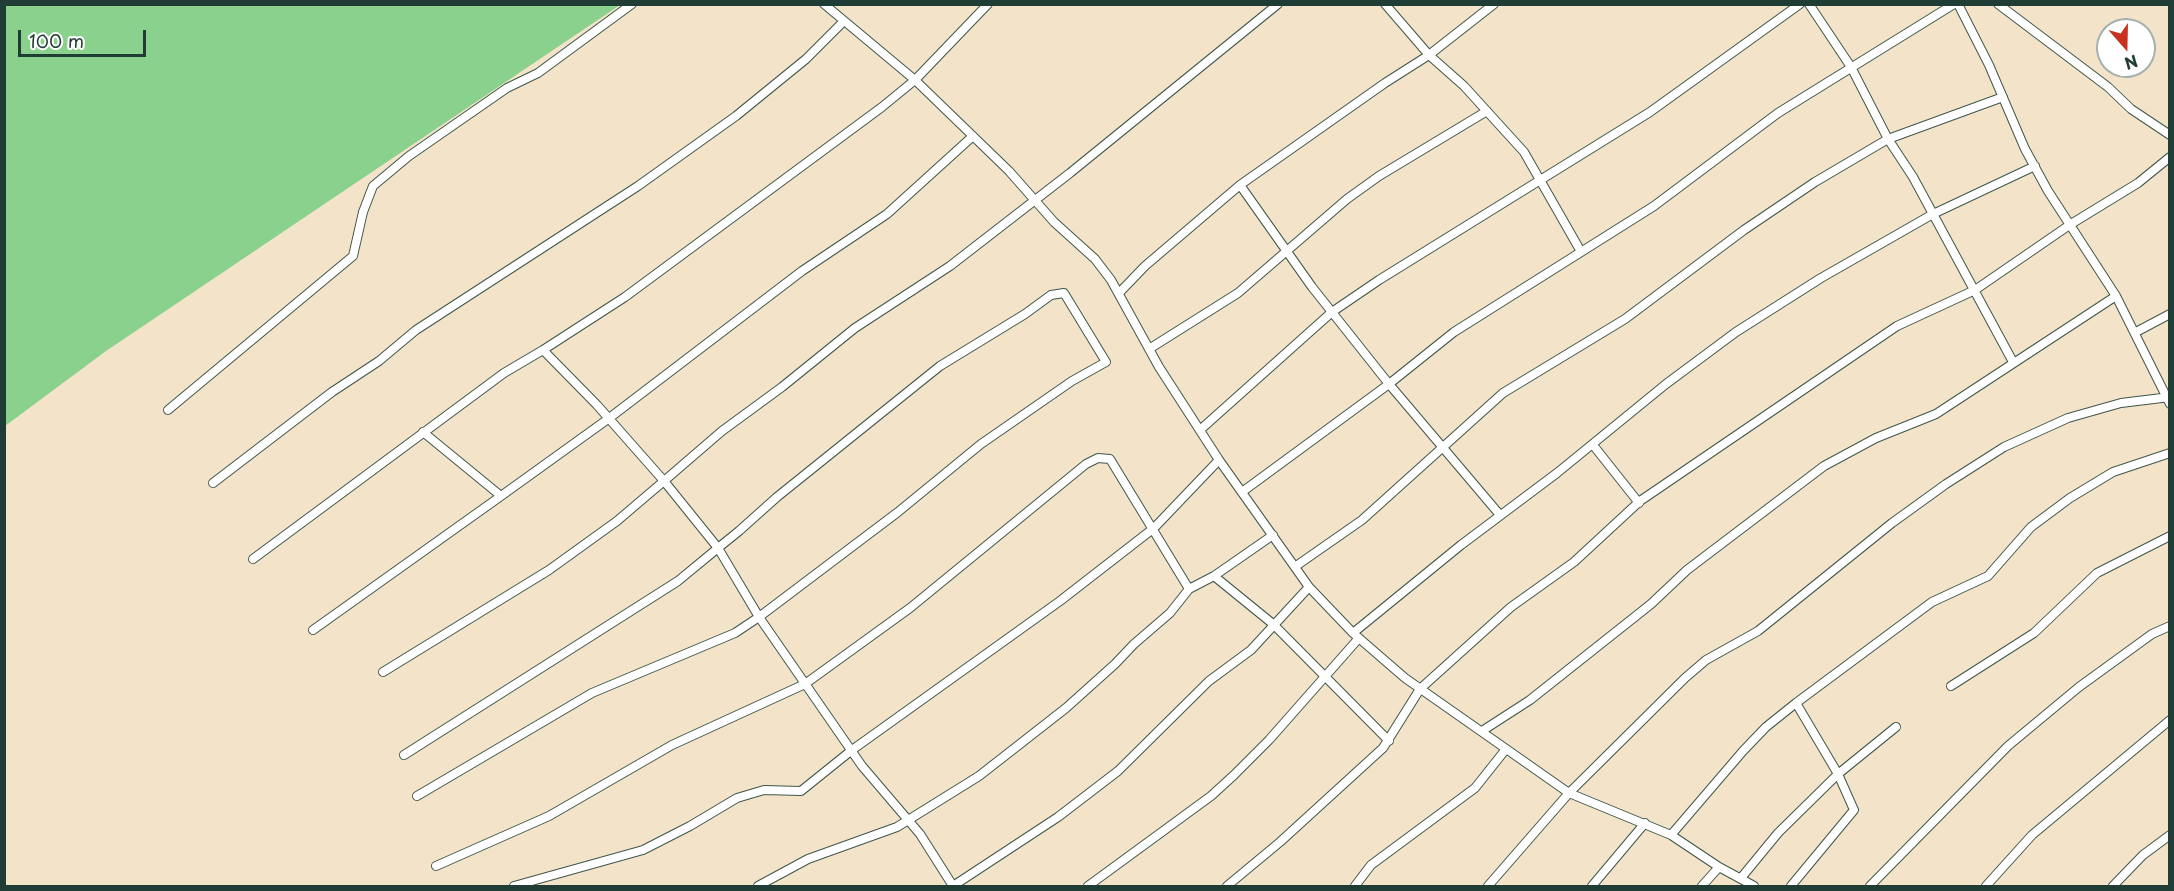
<!DOCTYPE html>
<html>
<head>
<meta charset="utf-8">
<style>
	body { margin:0 }
	#map { position:relative; width:2174px; height:891px; overflow:hidden; background:#f3e3c9; font-family:"Playpen Sans",sans-serif }
	canvas { display:block }
	.frame { position:absolute; inset:0; border:6px solid #1f3d34; pointer-events:none }
	.north { position:absolute; left:2096px; top:18px; width:60px; height:60px; box-sizing:border-box; background:#fff; border:2px solid #a5b1ae; border-radius:50%; rotate:160deg; font-size:16px; font-weight:700; line-height:24px; text-align:center; color:#1f3d34 }
	.north::after { content:''; display:block; margin:auto; width:21px; height:27px; background:#c8321e; clip-path:polygon(50% 0,100% 100%,50% 72%,0 100%) }
	.scale { position:absolute; left:18px; top:30px; width:128px; height:27px; box-sizing:border-box; border:3px solid #1f3d34; border-top:0; padding-left:8px; font-size:18px; line-height:21px; white-space:nowrap; color:#1f3d34; -webkit-text-stroke:4px #fff; paint-order:stroke }
</style>
</head>
<body>
<div id="map">
<canvas width="2174" height="891"></canvas>
<div class="frame"></div>
<div class="north">N</div>
<div class="scale">100 m</div>
</div>
<script>
const ctx = document.querySelector('canvas').getContext('2d');
ctx.lineJoin = 'round';
function fillPath(path, color) { ctx.fillStyle = color; ctx.fill(path, 'evenodd'); }
const poly = rows => new Path2D(rows.map(r => 'M' + r).join(''));
function stroke(path, color, width, dash) { ctx.strokeStyle = color; ctx.lineWidth = width; ctx.lineCap = dash ? 'butt' : 'round'; ctx.setLineDash(dash || []); ctx.stroke(path); }
const green = poly([
	[5,4,620,4,620,5,106,351,5,426]
]);
const minor = poly([
	[824,4,915,80,1009,171,1054,222,1095,259,1111,280,1159,367,1219,460,1309,587,1353,633,1405,678,1569,793,1671,835,1719,867,1754,886],
	[988,4,915,80,882,107,625,297,543,350,597,405,664,481,722,431,782,387,855,328,950,266,1070,173,1278,4],
	[1385,4,1429,55,1464,86,1524,152,1580,250],
	[1809,4,1851,67,1888,139,1913,177,2013,362],
	[1958,4,1989,65,2025,149,2048,191,2116,296,2170,404],
	[1998,4,2108,87,2131,109,2170,135],
	[1240,185,1385,83,1429,55,1494,4],
	[1119,293,1145,266,1240,185,1312,287,1389,384,1242,492],
	[2136,332,2170,314],
	[1149,349,1238,293,1347,199,1379,176,1487,111],
	[168,410,353,256,363,212,373,186,409,156,507,88,538,73,632,4],
	[1200,430,1332,312,1379,280,1650,112,1800,4],
	[423,432,501,496,608,419,802,271,887,214,973,136],
	[1593,445,1639,503],
	[213,483,332,392,379,361,416,330,638,186,736,116,806,59,844,21],
	[1500,515,1389,384,1454,332,1654,206,1778,113,1954,4],
	[253,559,504,373,543,350],
	[1296,566,1362,520,1503,393,1625,319,1744,230,1815,182,1888,139,2003,97],
	[1214,576,1273,535],
	[313,630,501,496],
	[1353,633,1461,545,1557,473,1666,384,1736,332,1821,278,1933,214,2035,166],
	[383,672,549,570,617,521,664,481,718,548,759,617,898,512,981,444,1072,381,1106,362,1064,293,1051,295,1025,314,940,366,777,497,739,531,718,548,678,581,404,755],
	[1951,686,2034,633,2097,573,2170,536],
	[1482,731,1530,700,1651,604,1687,570,1824,466,1876,438,1936,414,2116,296],
	[417,796,592,693,735,633,759,617,862,766,920,834,953,886],
	[1671,835,1743,751,1766,727,1796,703,1932,602,1988,576,2031,527,2070,498,2113,472,2170,453],
	[436,866,549,816,672,745,805,684,910,608,1086,464,1098,458,1110,459,1189,589],
	[1741,878,1778,833,1838,774,1896,727],
	[514,886,643,850,690,826,737,798,764,790,801,791,852,750,1060,601,1154,528,1219,460],
	[758,886,808,859,897,827,979,776,1066,708,1115,664,1134,644,1170,613,1189,589,1214,576,1273,624,1389,741],
	[953,886,1058,817,1118,771,1209,681,1251,650,1309,587],
	[1088,886,1211,796,1234,775,1269,740,1359,638],
	[1227,886,1280,842,1383,748,1420,689,1511,607,1574,562,1640,501,1897,326,1975,290,2071,224,2138,183,2170,157],
	[1355,886,1371,865,1475,788,1506,749],
	[1488,886,1569,793,1685,678,1706,660,1758,631,1892,523,1946,484,2004,447,2068,418,2121,403,2170,397],
	[1592,886,1645,823],
	[1702,886,1719,867],
	[1791,886,1854,810,1838,774,1796,703],
	[1870,886,2008,746,2079,687,2152,634,2170,626],
	[1986,886,2032,835,2170,720],
	[2113,886,2143,855,2170,835]
]);
fillPath(green, '#89d18c');
stroke(minor, '#3f564a', 10);
stroke(minor, '#fff', 8);
</script>
</body>
</html>
